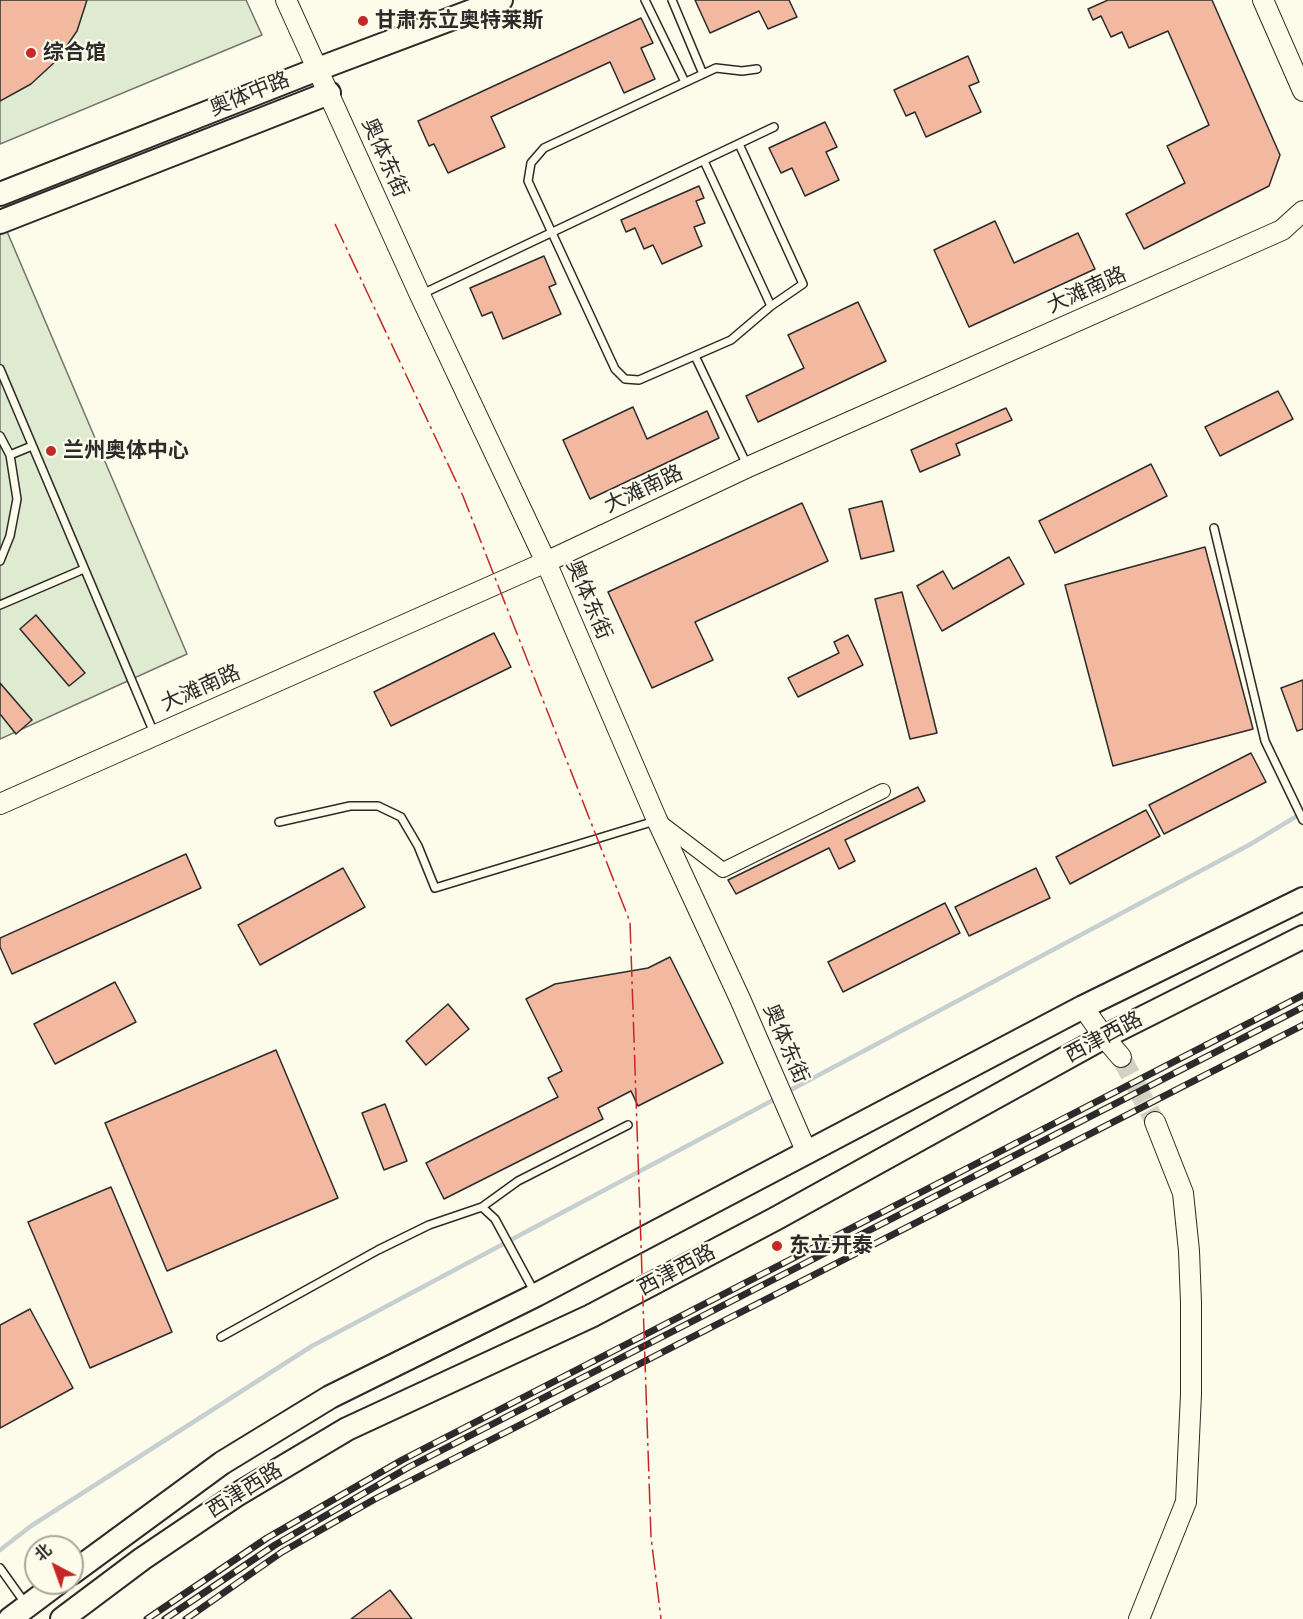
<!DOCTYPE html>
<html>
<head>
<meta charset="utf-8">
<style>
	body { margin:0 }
	#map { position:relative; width:1303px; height:1619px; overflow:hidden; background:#fdfbea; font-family:"Varela Round","Noto Sans SC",sans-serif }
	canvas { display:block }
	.north { position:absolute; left:24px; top:1535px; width:60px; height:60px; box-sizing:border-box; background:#fdfbea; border:2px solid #a9a89e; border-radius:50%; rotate:319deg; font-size:16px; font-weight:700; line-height:24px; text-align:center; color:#2b2b2b }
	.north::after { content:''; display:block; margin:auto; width:21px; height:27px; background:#c62828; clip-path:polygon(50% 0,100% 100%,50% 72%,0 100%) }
</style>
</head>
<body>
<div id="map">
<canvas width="1303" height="1619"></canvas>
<div class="north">北</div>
</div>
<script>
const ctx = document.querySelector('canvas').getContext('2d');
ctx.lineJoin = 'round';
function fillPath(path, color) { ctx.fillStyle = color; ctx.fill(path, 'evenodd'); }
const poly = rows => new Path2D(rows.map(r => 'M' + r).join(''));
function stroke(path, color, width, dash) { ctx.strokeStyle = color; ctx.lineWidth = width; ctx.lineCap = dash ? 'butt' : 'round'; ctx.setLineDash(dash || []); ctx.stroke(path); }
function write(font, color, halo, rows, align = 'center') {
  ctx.font = font + ' "Varela Round","Noto Sans SC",sans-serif'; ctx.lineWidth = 4.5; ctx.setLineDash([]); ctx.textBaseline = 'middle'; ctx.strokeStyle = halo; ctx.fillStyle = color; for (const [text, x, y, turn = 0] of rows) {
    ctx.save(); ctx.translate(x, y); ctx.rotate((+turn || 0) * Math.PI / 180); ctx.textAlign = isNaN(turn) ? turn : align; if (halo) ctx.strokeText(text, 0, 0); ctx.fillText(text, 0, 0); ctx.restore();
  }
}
const green = poly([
	[0,0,246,0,262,35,0,144,0,0],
	[0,215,187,654,0,739,0,215]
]);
const stream = poly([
	[787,1092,1249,845,1302,813],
	[0,1550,31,1526,312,1346,777,1098]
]);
const building = poly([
	[0,0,87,0,77,31,57,60,31,84,0,101,0,0],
	[695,0,789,0,797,17,768,29,759,11,710,33,695,0],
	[1108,0,1212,0,1280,155,1269,186,1144,249,1126,214,1185,183,1167,146,1209,125,1168,31,1129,48,1122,32,1111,37,1101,16,1093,20,1088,9,1108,0],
	[641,18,653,43,641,48,655,79,624,93,610,62,491,117,505,147,448,173,434,144,429,146,418,121,641,18],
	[968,56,979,82,969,86,981,112,926,137,915,112,906,116,894,90,968,56],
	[825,122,837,147,826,152,839,180,805,196,792,168,781,173,769,148,825,122],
	[699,186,704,198,696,201,705,223,694,227,702,246,662,264,653,245,644,249,635,228,626,232,621,220,699,186],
	[995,221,1014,263,1078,233,1095,269,969,327,934,250,995,221],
	[544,256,556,284,549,287,561,314,503,339,492,312,482,316,470,288,544,256],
	[858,302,886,361,758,422,746,396,804,368,788,335,858,302],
	[1278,391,1293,419,1220,456,1205,427,1278,391],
	[633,407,647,439,707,411,719,438,590,499,563,440,633,407],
	[1006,408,1012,420,956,444,960,455,920,472,911,450,1006,408],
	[1151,464,1167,496,1055,553,1039,521,1151,464],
	[882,501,894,551,861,559,849,509,882,501],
	[802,503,828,561,695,622,713,660,652,688,608,592,802,503],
	[1205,547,1253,729,1113,766,1065,585,1205,547],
	[1009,557,1024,584,942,631,917,586,943,571,953,589,1009,557],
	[902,592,937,733,910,739,875,599,902,592],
	[36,615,85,673,69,686,20,629,36,615],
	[494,633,511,667,391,726,374,692,494,633],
	[848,635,863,665,798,697,788,678,839,653,834,642,848,635],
	[1303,680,1303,729,1297,731,1281,688,1303,680],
	[0,683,32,720,16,734,0,714,0,683],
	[1251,753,1266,782,1164,834,1149,805,1251,753],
	[918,787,925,801,845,840,855,861,839,869,829,848,736,894,728,880,918,787],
	[1146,810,1160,836,1070,884,1056,857,1146,810],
	[186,854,201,888,12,974,0,947,0,938,186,854],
	[343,868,365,907,260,965,238,925,343,868],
	[1036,868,1050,898,969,936,955,907,1036,868],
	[945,903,960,933,843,992,828,962,945,903],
	[670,957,723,1063,638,1106,631,1091,598,1108,603,1119,444,1199,426,1163,558,1097,548,1078,562,1071,526,999,555,984,648,968,670,957],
	[115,982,136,1022,55,1064,34,1024,115,982],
	[448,1004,469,1029,426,1065,406,1041,448,1004],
	[276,1050,338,1198,167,1271,105,1123,276,1050],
	[385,1104,407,1161,384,1170,362,1113,385,1104],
	[111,1187,172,1332,90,1368,28,1222,111,1187],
	[30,1309,73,1388,0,1428,0,1325,30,1309],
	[390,1590,412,1619,351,1619,390,1590]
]);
const secondaryTunnel = poly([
	[1121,1057,1155,1122]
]);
const lane = poly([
	[645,0,685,82],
	[672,0,703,74],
	[739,144,803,284,771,306,731,340,639,380,625,379,615,369,528,181,531,163,544,148,716,68,742,71,757,69],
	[704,161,771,306],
	[422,294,774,127],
	[695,356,747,465],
	[0,369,154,733],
	[0,436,10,455,17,499,10,536,0,561],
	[10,455,32,446],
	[1214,528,1265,741,1303,820],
	[0,605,84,569],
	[279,822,350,806,378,806,401,817,418,846,435,888,655,821],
	[482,1207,518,1181,628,1125],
	[221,1337,378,1250,429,1225,482,1207,495,1219,535,1293],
	[0,1568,25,1603]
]);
const street = poly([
	[661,823,723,870,883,791]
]);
const secondary = poly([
	[286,0,420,295,546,562,657,820,740,999,807,1153],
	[1263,0,1303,91],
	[0,804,546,562,748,467,1282,230,1303,211],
	[1083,1007,1104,1037,1121,1057],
	[1139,1619,1186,1502,1191,1394,1191,1303,1189,1251,1183,1193,1155,1122]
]);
const primary = poly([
	[0,194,318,69,501,0],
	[0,222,329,93],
	[72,1573,222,1463,330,1397,536,1295,1083,1007,1303,899],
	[10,1619,58,1583],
	[62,1619,142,1559,238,1494,347,1429,591,1316,775,1219,1104,1037,1303,937]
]);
const rail = poly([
	[147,1619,267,1538,402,1460,1303,995],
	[165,1619,275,1545,409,1467,1303,1007],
	[186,1619,282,1552,375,1499,1303,1025]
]);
const power = poly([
	[335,224,463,496,630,922,651,1537,661,1619]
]);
const markers = [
	[363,21,6,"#c62828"],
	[31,53,6,"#c62828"],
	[51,451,6,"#c62828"],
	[777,1246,6,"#c62828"]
];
const poiNames = [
	["甘肃东立奥特莱斯",375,21],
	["综合馆",43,53],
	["兰州奥体中心",63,451],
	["东立开泰",789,1246]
];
const streetNames = [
	["奥体中路",250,95,-22],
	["奥体东街",384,158,66],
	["大滩南路",1087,291,-24],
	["大滩南路",644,490,-25],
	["奥体东街",588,600,67],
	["大滩南路",201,689,-24],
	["西津西路",1104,1038,-28],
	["奥体东街",785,1044,67],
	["西津西路",677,1271,-28],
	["西津西路",245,1491,-32]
];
fillPath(green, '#deebd1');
stroke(green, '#74746e', 1.5);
stroke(stream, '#c7d0d0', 4.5);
fillPath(building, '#f2b8a0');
stroke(building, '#2b2b2b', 1.5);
stroke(secondaryTunnel, '#d3d1c4', 20, [20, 10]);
stroke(lane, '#2b2b2b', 10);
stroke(street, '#2b2b2b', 16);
stroke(secondary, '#2b2b2b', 22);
stroke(primary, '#2b2b2b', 26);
stroke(lane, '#fdfbea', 7);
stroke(street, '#fdfbea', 14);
stroke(secondary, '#fdfbea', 20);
stroke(primary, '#fdfbea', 22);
stroke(rail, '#2b2b2b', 7);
stroke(rail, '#fdfbea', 4.5, [14]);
stroke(power, '#c62828', 1.5, [21, 4.5, 3, 4.5]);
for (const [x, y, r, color] of markers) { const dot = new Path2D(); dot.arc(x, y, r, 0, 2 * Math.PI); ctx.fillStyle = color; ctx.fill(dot); stroke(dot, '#fdfbea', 2); }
write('bold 21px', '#2b2b2b', '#fdfbea', poiNames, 'left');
write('21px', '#2b2b2b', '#fdfbea', streetNames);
</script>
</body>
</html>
